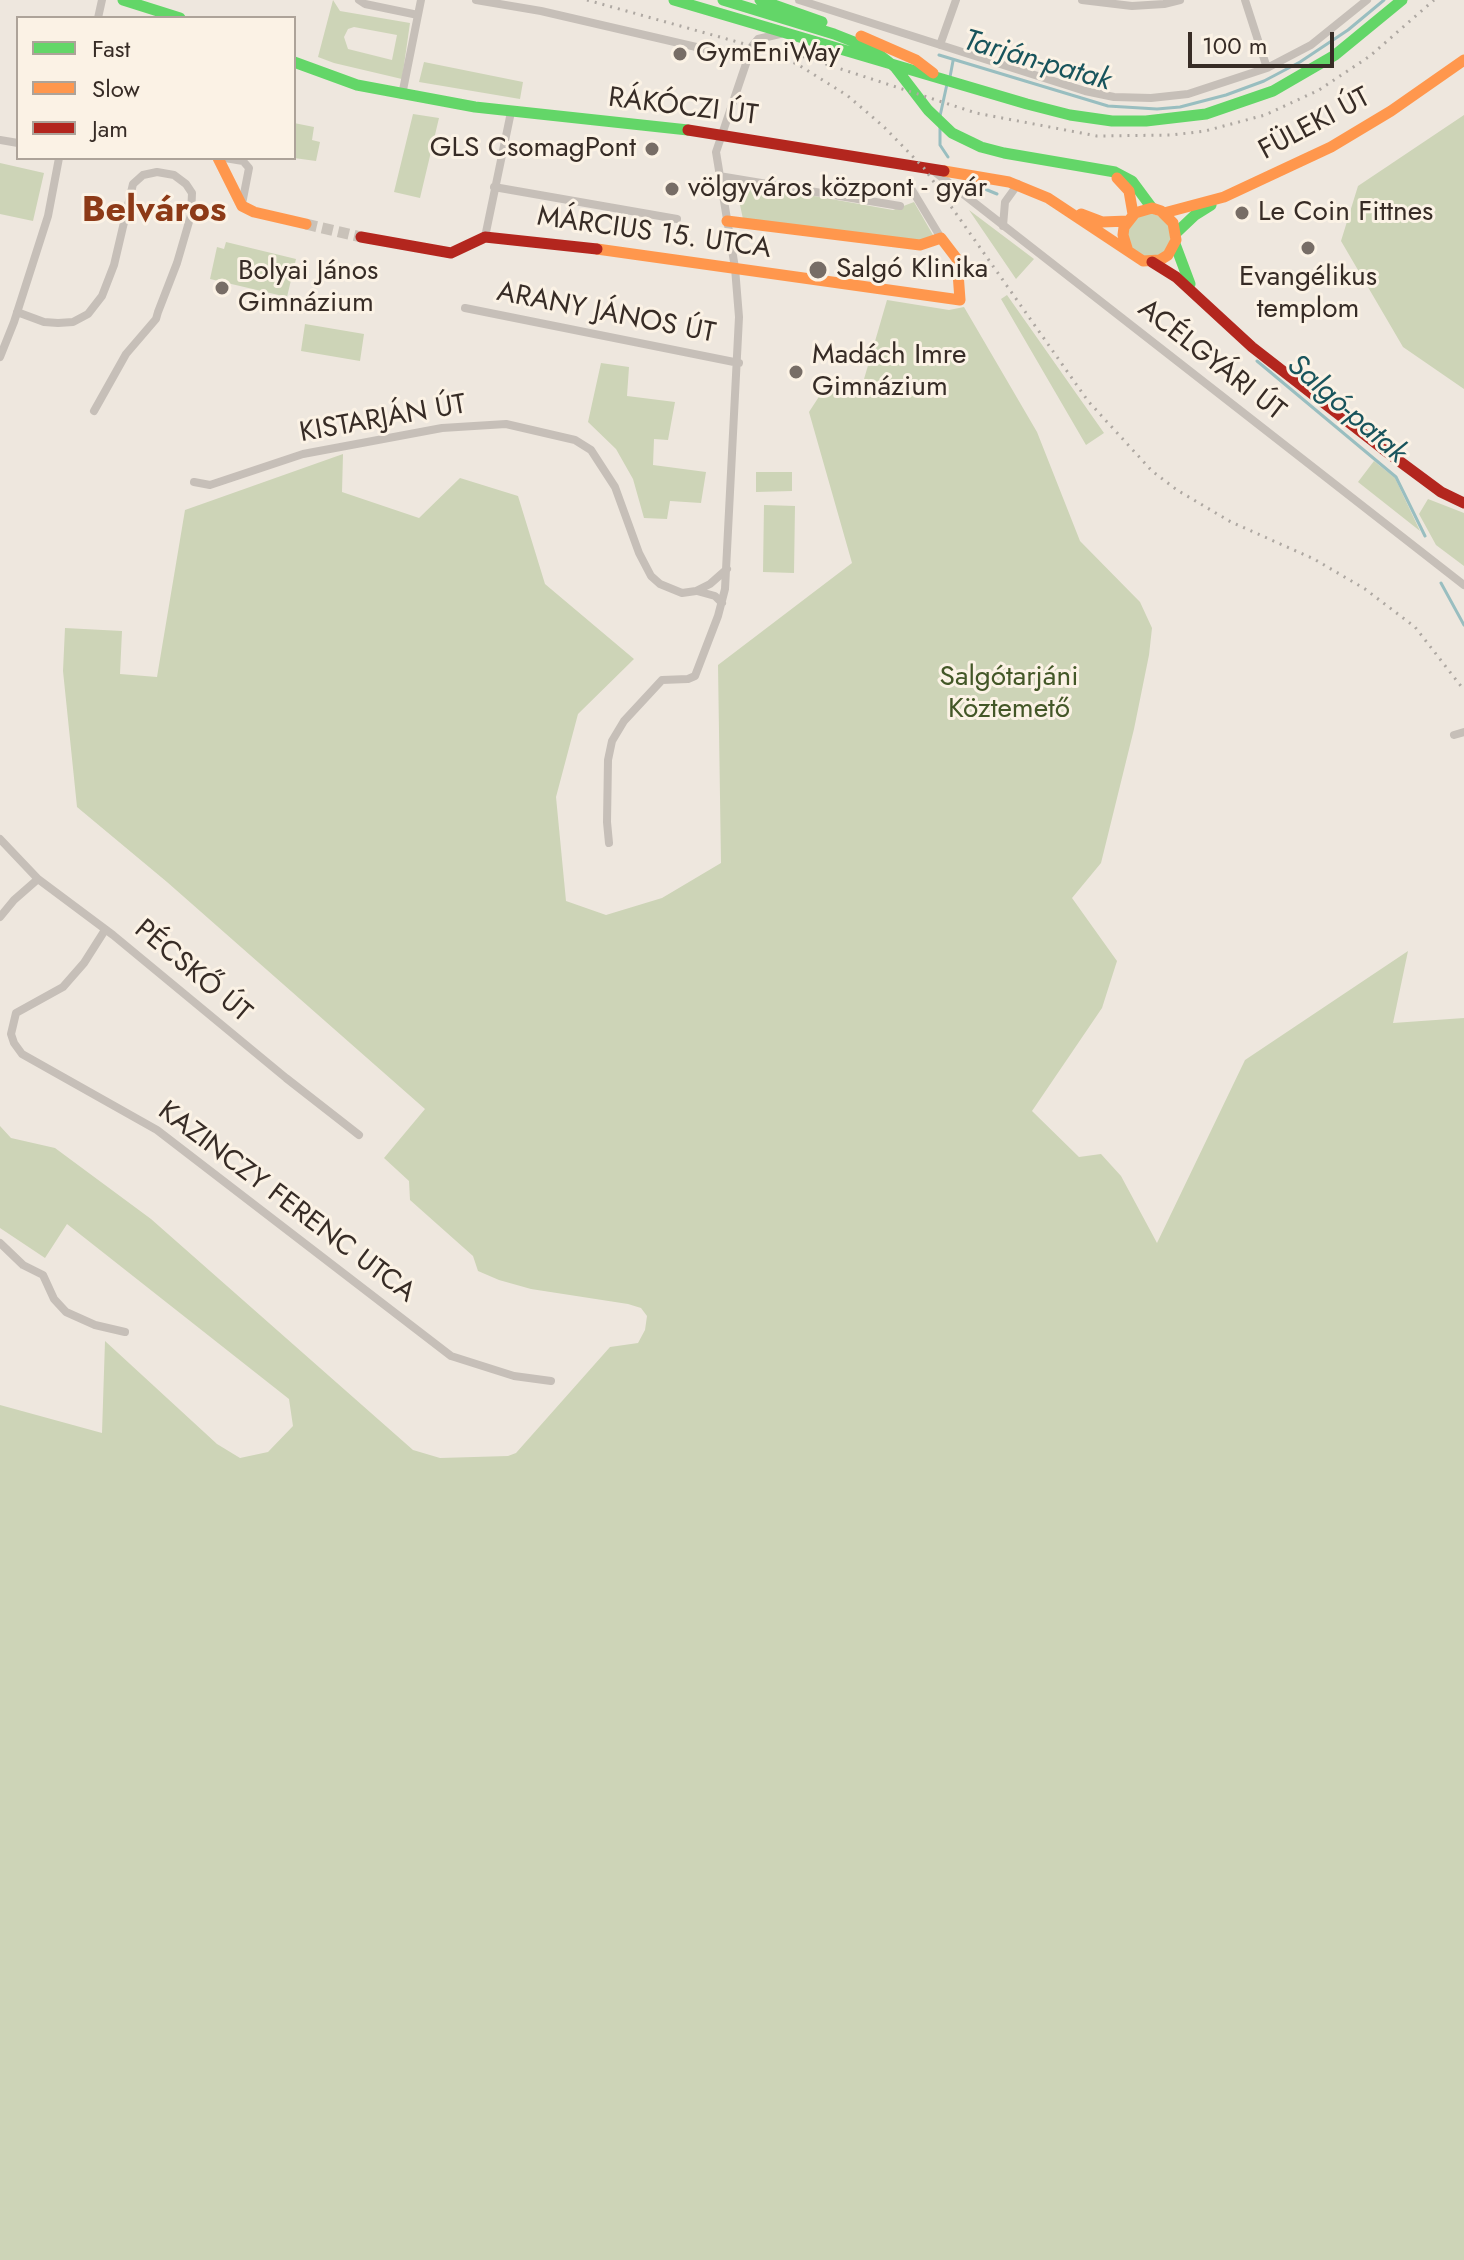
<!DOCTYPE html>
<html>
<head>
<meta charset="utf-8">
<style>
	body { margin:0 }
	#map { position:relative; width:1464px; height:2260px; overflow:hidden; background:#eee7de; font-family:Jost,sans-serif }
	canvas { display:block }
	.legend { position:absolute; left:16px; top:16px; width:280px; height:144px; box-sizing:border-box; background:#fbf2e5; border:2px solid #ada399; margin:0; padding:10px 14px; list-style:none; font-size:24px; color:#372c26 }
	.legend li { display:flex; align-items:center; gap:16px; height:40px }
	.legend b { width:40px; border:2px solid #ada399 }
	.scale { position:absolute; left:1188px; top:32px; width:146px; height:36px; box-sizing:border-box; border:4px solid #372c26; border-top:0; padding-left:10px; font-size:24px; line-height:28px; white-space:nowrap; color:#372c26; -webkit-text-stroke:6px #fbf2e5; paint-order:stroke }
</style>
</head>
<body>
<div id="map">
<canvas width="1464" height="2260"></canvas>
<ul class="legend">
<li><b style="height:10px;background:#63d668"></b>Fast</li>
<li><b style="height:10px;background:#ff974d"></b>Slow</li>
<li><b style="height:10px;background:#b3261e"></b>Jam</li>
</ul>
<div class="scale">100 m</div>
</div>
<script>
const ctx = document.querySelector('canvas').getContext('2d');
ctx.lineJoin = 'round';
function fillPath(path, color) { ctx.fillStyle = color; ctx.fill(path, 'evenodd'); }
const poly = rows => new Path2D(rows.map(r => 'M' + r).join(''));
function stroke(path, color, width, dash) { ctx.strokeStyle = color; ctx.lineWidth = width; ctx.lineCap = dash ? 'butt' : 'round'; ctx.setLineDash(dash || []); ctx.stroke(path); }
function write(font, color, halo, rows, align = 'center') {
  ctx.font = font + ' Jost,sans-serif'; ctx.lineWidth = 6; ctx.setLineDash([]); ctx.textBaseline = 'middle'; ctx.strokeStyle = halo; ctx.fillStyle = color; for (const [text, x, y, turn = 0] of rows) {
    ctx.save(); ctx.translate(x, y); ctx.rotate((+turn || 0) * Math.PI / 180); ctx.textAlign = isNaN(turn) ? turn : align; if (halo) ctx.strokeText(text, 0, 0); ctx.fillText(text, 0, 0); ctx.restore();
  }
}
const green = poly([
	[333,0,340,11,410,23,402,79,334,63,318,57],
	[354,27,397,35,392,60,348,49,344,37,348,29],
	[424,62,523,82,520,99,419,82],
	[413,114,439,118,420,198,394,192],
	[1464,115,1464,389,1403,347,1341,241,1358,186],
	[294,123,314,127,312,140,320,142,316,161,294,158],
	[0,163,44,173,33,221,0,214],
	[735,182,893,210,914,202,933,235,924,241,743,219],
	[1143,209,1173,223,1168,255,1135,258,1124,227],
	[969,210,1034,259,1016,279],
	[226,242,296,259,287,297,210,279,217,247,224,249],
	[1007,295,1104,433,1086,445,1001,299],
	[887,300,949,310,964,307,1037,432,1080,541,1140,602,1152,628,1149,655,1134,729,1101,863,1072,898,1117,961,1102,1008,1032,1111,1079,1157,1101,1154,1121,1176,1157,1243,1245,1060,1408,951,1393,1023,1464,1018,1464,2260,0,2260,0,1405,102,1433,105,1341,217,1444,240,1458,268,1452,293,1426,289,1399,67,1224,45,1258,0,1228,0,1126,11,1138,55,1148,151,1219,413,1450,440,1458,508,1456,516,1453,610,1347,638,1343,645,1330,647,1316,641,1308,628,1304,531,1289,499,1280,478,1271,473,1256,410,1200,409,1181,384,1158,425,1109,167,882,77,807,63,671,65,628,122,631,120,674,157,677,185,510,343,454,342,492,419,518,460,478,518,496,545,584,634,659,578,714,556,797,566,901,606,915,662,898,721,863,718,665,852,563,809,412,822,392,839,384,862,386],
	[305,324,364,334,360,361,301,351],
	[601,363,629,367,627,396,675,402,668,440,654,439,653,465,706,472,701,503,670,501,667,519,644,518,633,479,616,449,588,422],
	[1374,461,1395,478,1420,531,1358,482],
	[756,472,792,472,792,491,756,492],
	[1428,499,1464,513,1464,566,1436,545,1419,514],
	[764,505,795,506,794,573,763,572]
]);
const stream = poly([
	[939,55,1108,106,1157,109,1180,107,1226,95,1264,81,1300,62,1348,30,1384,0],
	[950,77,953,61],
	[940,116,947,84],
	[940,127,940,145,948,157],
	[980,187,997,194],
	[1257,361,1396,477,1425,536],
	[1441,583,1464,625]
]);
const secondaryTunnel = poly([
	[306,224,361,237]
]);
const street = poly([
	[359,0,365,4,418,15],
	[476,0,541,11,748,59],
	[799,0,1085,91,1114,97,1151,98,1188,94,1267,68,1311,45,1367,0],
	[1082,0,1132,6,1164,4,1180,0],
	[1245,0,1267,68],
	[98,18,102,0],
	[940,45,956,0],
	[402,95,421,0],
	[0,140,18,143],
	[225,158,243,161,249,168,242,204],
	[935,172,1464,585],
	[719,176,900,206],
	[909,185,941,238],
	[494,187,677,219],
	[1003,226,1005,202,1018,184],
	[485,237,511,112],
	[465,308,739,363],
	[17,312,44,322,58,323,73,322,88,314,102,296,114,265,133,184,143,175,157,172,174,175,186,184,192,193,191,215,177,263,158,312,156,319,126,354,94,411],
	[0,357,14,322,48,216,59,158],
	[194,482,210,485,303,454,442,428,506,424,575,440,591,450,615,487,639,553,651,576,660,584,682,593,696,591,710,584,727,569],
	[697,591,715,596,722,603],
	[1454,735,1464,732],
	[0,839,38,879,113,935,286,1078,359,1135],
	[609,843,607,822,608,760,612,741,624,721,662,680,688,679,695,676,718,616,725,589,739,317,735,268,716,152,752,46,758,39,780,34],
	[0,917,14,900,38,879],
	[105,930,84,963,63,987,16,1013,11,1034,14,1043,22,1054,157,1130,451,1356,514,1376,551,1381],
	[0,1243,23,1265,43,1275,54,1299,66,1312,95,1325,125,1332]
]);
const fast = poly([
	[123,0,180,18],
	[674,0,1027,104,1070,115,1112,121,1146,121,1206,114,1273,91,1335,55,1402,0],
	[723,0,834,34,872,49,895,67,928,110,952,133,981,147,1004,153,1115,172,1132,181,1152,208],
	[760,0,822,22],
	[294,62,357,85,475,107,688,130],
	[1176,233,1195,215,1211,205],
	[1175,244,1190,284]
]);
const slow = poly([
	[861,36,916,60,933,73],
	[218,158,242,206,254,212,306,224],
	[944,171,1009,182,1048,198,1143,261,1160,260,1168,255,1176,240,1173,223,1161,211,1152,208,1135,213,1124,227,1123,235,1127,248],
	[1117,178,1129,191,1133,214],
	[1164,213,1224,197,1331,147,1391,111,1464,60],
	[1081,214,1102,222,1128,221],
	[597,249,960,300,957,259,941,238,920,245,727,221]
]);
const jam = poly([
	[688,130,944,171],
	[361,237,451,253,485,237,597,249],
	[1152,262,1176,277,1252,347,1383,449,1441,492,1464,503]
]);
const rail = poly([
	[587,0,752,46,797,64,848,96,884,127,924,168,1088,401,1152,471,1177,490,1231,522,1314,559,1365,589,1415,627,1464,690],
	[795,54,976,113,1097,136,1172,135,1205,131,1265,115,1319,90,1370,56,1434,0]
]);
const markers = [
	[680,54,8,"#776d66"],
	[652,149,8,"#776d66"],
	[672,189,8,"#776d66"],
	[1242,213,8,"#776d66"],
	[1308,248,8,"#776d66"],
	[818,270,10,"#776d66"],
	[222,288,8,"#776d66"],
	[796,372,8,"#776d66"]
];
const poiNames = [
	["GymEniWay",696,54],
	["GLS CsomagPont",636,149,"right"],
	["völgyváros központ - gyár",688,189],
	["Le Coin Fittnes",1258,213],
	["Salgó Klinika",836,270],
	["Bolyai János",238,272],
	["Gimnázium",238,304],
	["Evangélikus",1308,278,"center"],
	["templom",1308,310,"center"],
	["Madách Imre",812,356],
	["Gimnázium",812,388]
];
const streetNames = [
	["RÁKÓCZI ÚT",683,108,7],
	["FÜLEKI ÚT",1315,125,-28],
	["MÁRCIUS 15. UTCA",654,234,8],
	["ARANY JÁNOS ÚT",606,314,11],
	["ACÉLGYÁRI ÚT",1211,361,38],
	["KISTARJÁN ÚT",383,420,-10],
	["PÉCSKŐ ÚT",192,972,40],
	["KAZINCZY FERENC UTCA",286,1203,37]
];
const parkNames = [
	["Salgótarjáni",1009,678],
	["Köztemető",1009,710]
];
const waterNames = [
	["Tarján-patak",1037,62,16],
	["Salgó-patak",1346,410,41]
];
const districtNames = [
	["Belváros",154,212]
];
fillPath(green, '#cdd4b7');
stroke(stream, '#99bec0', 3);
stroke(secondaryTunnel, '#c9c2b9', 11, [11, 5.5]);
stroke(street, '#c6bfb8', 8);
stroke(fast, '#63d668', 11);
stroke(slow, '#ff974d', 11);
stroke(jam, '#b3261e', 11);
stroke(rail, '#aea8a2', 3, [2, 6]);
for (const [x, y, r, color] of markers) { const dot = new Path2D(); dot.arc(x, y, r, 0, 2 * Math.PI); ctx.fillStyle = color; ctx.fill(dot); stroke(dot, '#fbf2e5', 3); }
write('28px', '#372c26', '#fbf2e5', poiNames, 'left');
write('28px', '#372c26', '#fbf2e5', streetNames);
write('28px', '#435727', '#fbf2e5', parkNames);
write('italic 30px', '#18545c', '#fbf2e5', waterNames);
write('bold 36px', '#8d3a17', '#fbf2e5', districtNames);
</script>
</body>
</html>
